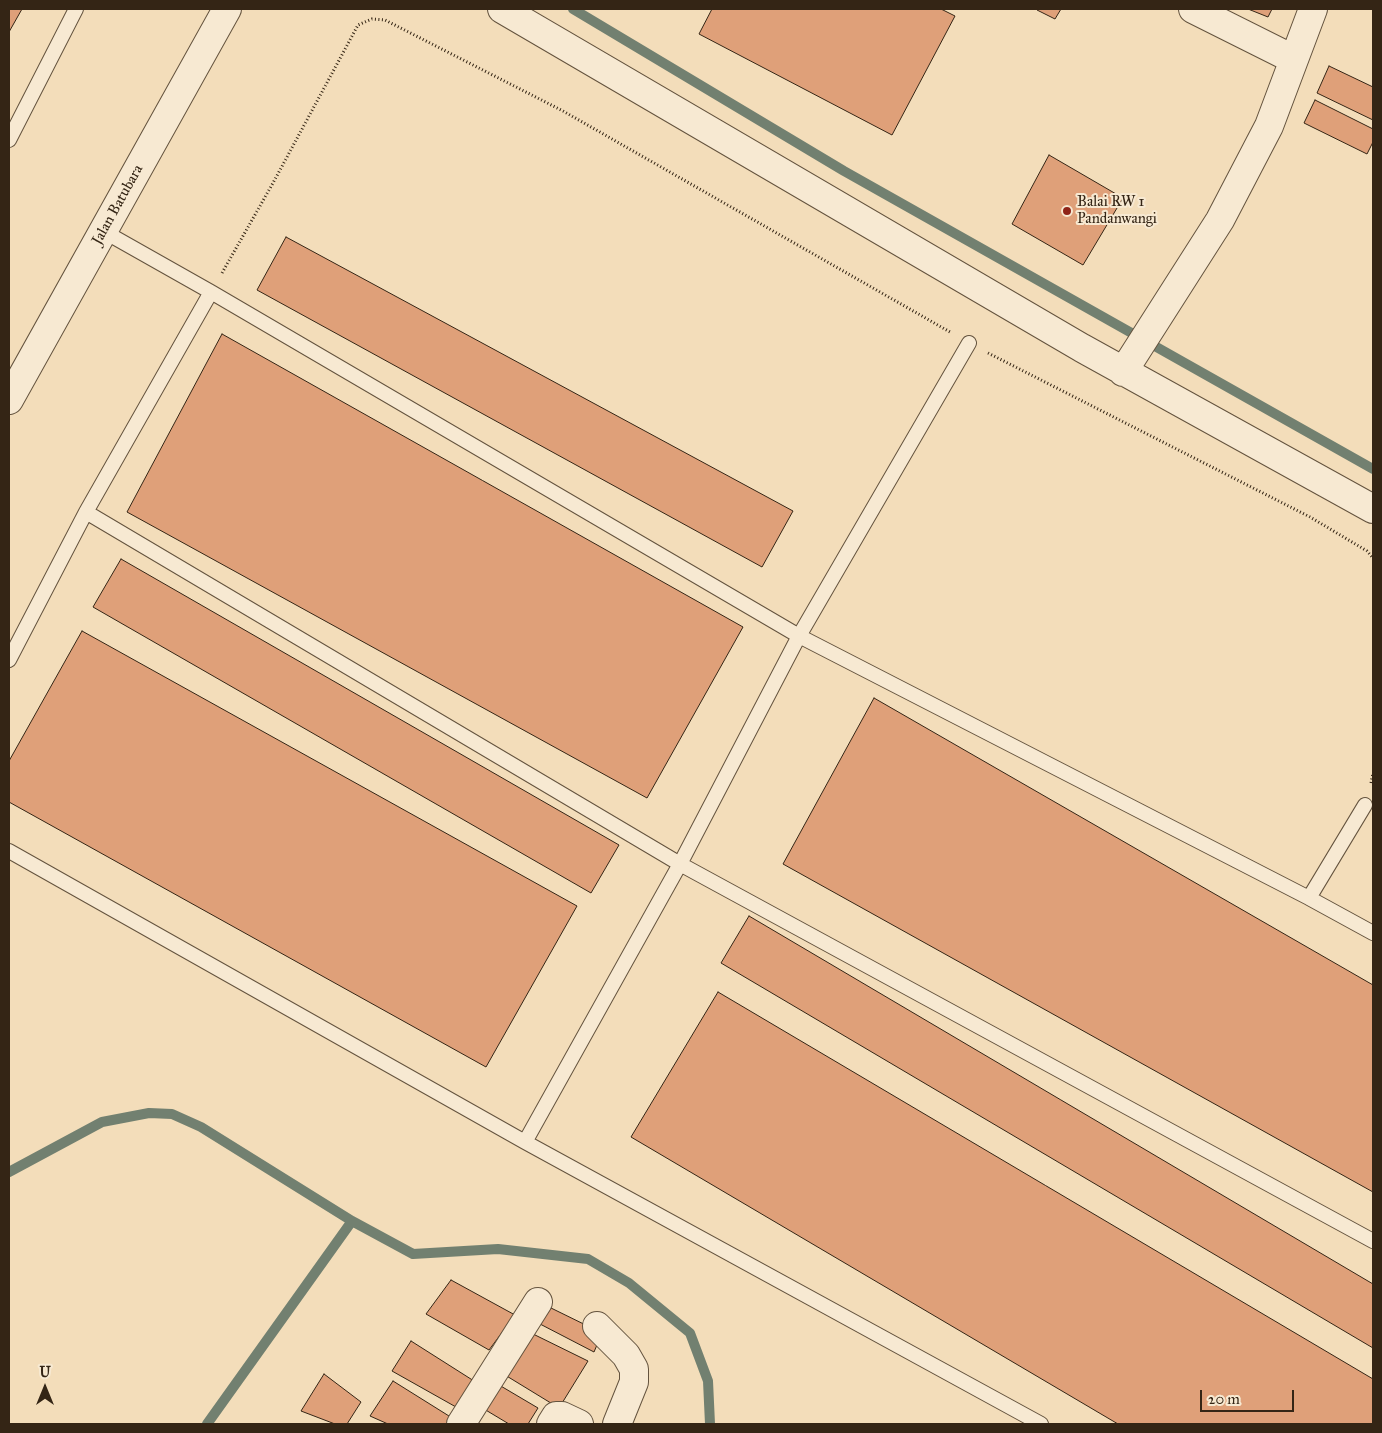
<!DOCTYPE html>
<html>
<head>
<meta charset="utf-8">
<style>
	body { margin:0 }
	#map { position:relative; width:1382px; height:1433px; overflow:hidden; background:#f3ddba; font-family:"IM FELL Great Primer",serif }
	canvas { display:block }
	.frame { position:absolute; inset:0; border:10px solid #342515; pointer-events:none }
	.north { position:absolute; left:20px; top:1363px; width:50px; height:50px; -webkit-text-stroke:4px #f7e9d2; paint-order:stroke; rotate:0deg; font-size:14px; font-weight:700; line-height:20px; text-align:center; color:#342515 }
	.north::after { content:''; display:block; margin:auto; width:18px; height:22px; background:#342515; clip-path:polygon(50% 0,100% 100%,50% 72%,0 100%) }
	.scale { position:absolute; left:1200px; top:1390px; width:94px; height:22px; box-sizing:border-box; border:2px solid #342515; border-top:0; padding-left:6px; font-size:15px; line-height:18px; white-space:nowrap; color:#342515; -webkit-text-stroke:4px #f7e9d2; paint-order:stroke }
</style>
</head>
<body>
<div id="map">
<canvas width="1382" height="1433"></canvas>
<div class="frame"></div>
<div class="north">U</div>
<div class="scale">20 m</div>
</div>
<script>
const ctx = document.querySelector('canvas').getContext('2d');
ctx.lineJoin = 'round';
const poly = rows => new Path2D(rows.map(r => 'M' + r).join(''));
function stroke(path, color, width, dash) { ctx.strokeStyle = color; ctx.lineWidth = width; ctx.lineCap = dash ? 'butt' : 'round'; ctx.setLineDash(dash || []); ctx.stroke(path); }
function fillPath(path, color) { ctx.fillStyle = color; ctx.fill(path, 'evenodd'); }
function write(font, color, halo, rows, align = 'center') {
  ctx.font = font + ' "IM FELL Great Primer",serif'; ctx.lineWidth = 4; ctx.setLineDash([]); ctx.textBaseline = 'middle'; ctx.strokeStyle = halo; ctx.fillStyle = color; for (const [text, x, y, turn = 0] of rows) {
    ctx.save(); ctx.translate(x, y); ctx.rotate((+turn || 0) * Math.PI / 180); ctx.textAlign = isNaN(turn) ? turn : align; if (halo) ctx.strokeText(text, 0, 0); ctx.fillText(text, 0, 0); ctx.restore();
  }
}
const stream = poly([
	[573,9,844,171,1373,469],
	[9,1172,102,1122,149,1113,172,1114,201,1127,352,1221,413,1254,498,1249,588,1259,629,1283,690,1333,708,1381,710,1424],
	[207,1424,352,1221]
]);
const building = poly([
	[9,9,22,9,9,32,9,9],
	[712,9,941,9,955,16,892,135,699,34,712,9],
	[1037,9,1061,9,1055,19,1037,10,1037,9],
	[1248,9,1272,9,1268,17,1248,9],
	[1329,66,1373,87,1373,120,1317,93,1329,66],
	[1315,100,1373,129,1373,142,1367,154,1304,123,1315,100],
	[1049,155,1123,198,1083,265,1012,224,1049,155],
	[286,237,793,511,762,567,257,290,286,237],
	[222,334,743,627,647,798,127,512,222,334],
	[121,559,619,845,591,893,93,607,121,559],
	[82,631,577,906,486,1067,9,802,9,761,82,631],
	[874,698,1373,985,1373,1192,783,864,874,698],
	[749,916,1373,1284,1373,1348,721,963,749,916],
	[718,992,1373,1379,1373,1424,1118,1424,631,1137,718,992],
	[451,1280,515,1315,489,1350,426,1314,451,1280],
	[551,1308,602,1333,594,1352,540,1324,551,1308],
	[531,1333,588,1361,559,1408,505,1375,531,1333],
	[411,1341,474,1381,456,1407,392,1371,411,1341],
	[324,1374,361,1402,347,1424,335,1424,301,1411,324,1374],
	[393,1381,457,1421,456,1424,388,1424,370,1416,393,1381],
	[494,1382,538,1408,528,1424,509,1424,479,1406,494,1382]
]);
const path = poly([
	[222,273,273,183,358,25,372,19,385,20,563,111,950,332],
	[988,353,1310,517,1367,551,1373,558],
	[1371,783,1373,773]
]);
const service = poly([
	[9,140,76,9],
	[103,231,211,292,799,636,1309,898,1373,933],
	[86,512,680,864,1373,1241],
	[9,660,86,512,211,292],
	[9,851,525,1142,1041,1424],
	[1309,898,1365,805],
	[525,1142,680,864,799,636,969,343]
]);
const minor = poly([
	[502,9,1082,348,1373,509],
	[1193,9,1293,59],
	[1123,372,1220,220,1269,126,1313,9],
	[9,400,227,9],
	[597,1326,626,1355,634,1369,634,1382,617,1424],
	[461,1424,538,1302],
	[551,1424,556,1416,562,1416,579,1424]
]);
const markers = [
	[1067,211,5,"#8f2418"]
];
const poiNames = [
	["Balai RW 1",1077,202],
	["Pandanwangi",1077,219]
];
const streetNames = [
	["Jalan Batubara",118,205,-61]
];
stroke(stream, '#728070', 10);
fillPath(building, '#dfa079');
stroke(building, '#342515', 1);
stroke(service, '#64533e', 16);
stroke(minor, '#64533e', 30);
stroke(path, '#342515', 3, [1, 2.5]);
stroke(service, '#f7e9d2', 14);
stroke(minor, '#f7e9d2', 28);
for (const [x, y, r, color] of markers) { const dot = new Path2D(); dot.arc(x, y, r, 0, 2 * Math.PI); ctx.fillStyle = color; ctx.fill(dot); stroke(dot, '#f7e9d2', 2); }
write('15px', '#342515', '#f7e9d2', poiNames, 'left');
write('15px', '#342515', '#f7e9d2', streetNames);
</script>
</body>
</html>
